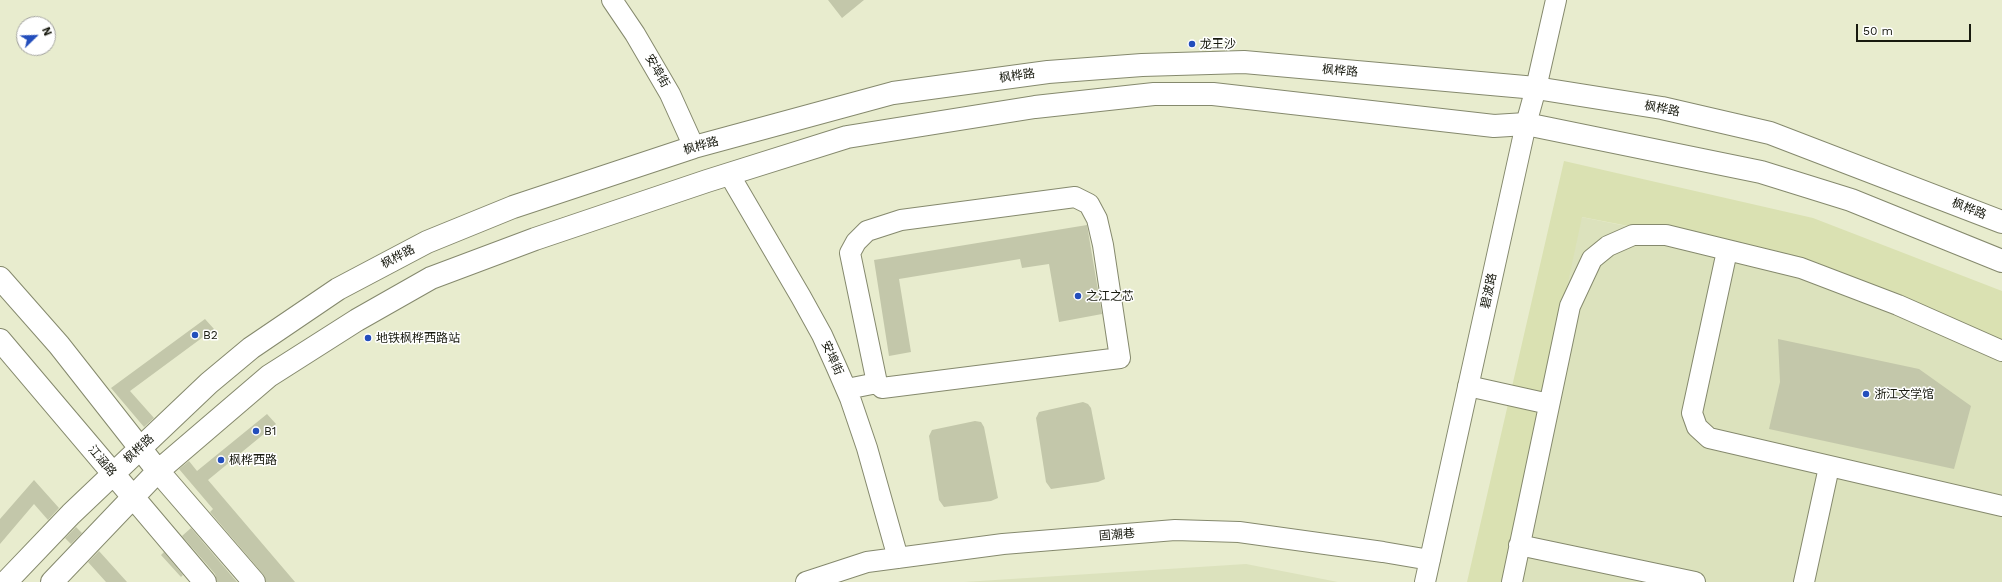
<!DOCTYPE html>
<html>
<head>
<meta charset="utf-8">
<style>
	body { margin:0 }
	#map { position:relative; width:2002px; height:582px; overflow:hidden; background:#e8ecce; font-family:"Work Sans",sans-serif }
	canvas { display:block }
	.north { position:absolute; left:16px; top:16px; width:40px; height:40px; box-sizing:border-box; background:#fff; border:1px solid #a3a39f; border-radius:50%; rotate:67deg; font-size:11px; font-weight:700; line-height:16px; text-align:center; color:#181a0f }
	.north::after { content:''; display:block; margin:auto; width:14px; height:18px; background:#234ebc; clip-path:polygon(50% 0,100% 100%,50% 72%,0 100%) }
	.scale { position:absolute; left:1856px; top:24px; width:115px; height:18px; box-sizing:border-box; border:2px solid #181a0f; border-top:0; padding-left:5px; font-size:12px; line-height:14px; white-space:nowrap; color:#181a0f; -webkit-text-stroke:3px #fff; paint-order:stroke }
</style>
</head>
<body>
<div id="map">
<canvas width="2002" height="582"></canvas>
<div class="north">N</div>
<div class="scale">50 m</div>
</div>
<script>
const ctx = document.querySelector('canvas').getContext('2d');
ctx.lineJoin = 'round';
function fillPath(path, color) { ctx.fillStyle = color; ctx.fill(path, 'evenodd'); }
const poly = rows => new Path2D(rows.map(r => 'M' + r).join(''));
function stroke(path, color, width, dash) { ctx.strokeStyle = color; ctx.lineWidth = width; ctx.lineCap = dash ? 'butt' : 'round'; ctx.setLineDash(dash || []); ctx.stroke(path); }
function write(font, color, halo, rows, align = 'center') {
  ctx.font = font + ' "Work Sans","Noto Sans SC",sans-serif'; ctx.lineWidth = 3; ctx.setLineDash([]); ctx.textBaseline = 'middle'; ctx.strokeStyle = halo; ctx.fillStyle = color; for (const [text, x, y, turn = 0] of rows) {
    ctx.save(); ctx.translate(x, y); ctx.rotate((+turn || 0) * Math.PI / 180); ctx.textAlign = isNaN(turn) ? turn : align; if (halo) ctx.strokeText(text, 0, 0); ctx.fillText(text, 0, 0); ctx.restore();
  }
}
const built = poly([
	[1581,217,1686,238,2002,343,2002,582,1504,582],
	[1246,564,1338,582,964,582]
]);
const green = poly([
	[1564,161,1813,218,2002,291,2002,343,1793,258,1582,217,1504,582,1467,582]
]);
const building = poly([
	[828,0,864,0,842,18],
	[1087,225,1102,314,1059,322,1049,264,1022,268,1020,259,899,279,911,352,889,356,874,260],
	[205,319,214,329,130,391,154,418,144,427,111,388],
	[1778,339,1919,369,1971,406,1954,469,1769,429,1780,382],
	[1083,402,1088,404,1091,408,1105,479,1098,482,1051,489,1046,482,1036,418,1039,412],
	[267,414,276,424,208,480,295,582,266,582,263,574,210,512,213,509,179,469,189,461,197,471],
	[975,421,981,422,984,427,998,498,991,501,944,507,939,500,929,436,932,430],
	[34,480,59,508,48,520,34,504,0,544,0,519],
	[76,527,82,533,71,544,65,538],
	[191,528,237,582,217,582,215,574,182,536],
	[99,551,127,582,106,582,88,562],
	[164,552,183,575,181,577,161,555]
]);
const minor = poly([
	[612,0,635,34,670,94,694,147],
	[729,174,801,297,822,335,836,366,850,398,867,448,898,558],
	[1727,251,1692,413,1697,427,1709,438,2002,506],
	[1468,386,1549,404],
	[847,389,877,383,850,253,856,242,867,231,901,220,1075,197,1089,204,1097,219,1103,245,1120,358,882,388,877,383],
	[1519,545,1695,582],
	[806,582,867,562,1003,544,1175,530,1239,532,1383,552,1430,560],
	[1425,582,1526,124,1536,88,1556,0],
	[1512,582,1570,306,1592,259,1608,246,1633,235,1666,235,1801,268,1898,305,2002,351],
	[1804,582,1829,467]
]);
const major = poly([
	[0,278,59,345,158,471,254,582],
	[0,340,205,582],
	[6,582,71,514,209,383,251,348,338,289,427,242,513,207,694,147,893,93,1048,72,1142,65,1244,62,1536,88,1662,108,1770,133,2002,222],
	[52,582,158,471,269,376,357,320,431,278,535,239,707,181,847,137,1035,107,1154,94,1213,94,1494,126,1526,124,1761,172,1851,200,2002,261]
]);
const markers = [
	[1192,44,4,"#234ebc"],
	[1078,296,4,"#234ebc"],
	[195,335,4,"#234ebc"],
	[368,338,4,"#234ebc"],
	[1866,394,4,"#234ebc"],
	[256,431,4,"#234ebc"],
	[221,460,4,"#234ebc"]
];
const poiNames = [
	["龙王沙",1200,44],
	["之江之芯",1086,296],
	["B2",203,335],
	["地铁枫桦西路站",376,338],
	["浙江文学馆",1874,394],
	["B1",264,431],
	["枫桦西路",229,460]
];
const streetNames = [
	["安埠街",657,71,60],
	["枫桦路",1340,71,5],
	["枫桦路",1017,76,-8],
	["枫桦路",1662,109,11],
	["枫桦路",701,146,-16],
	["枫桦路",1969,209,21],
	["枫桦路",398,257,-28],
	["碧波路",1489,291,-78],
	["安埠街",832,358,66],
	["枫桦路",139,449,-43],
	["江涵路",102,461,50],
	["固潮巷",1117,535,-5]
];
fillPath(built, '#dce2bd');
fillPath(green, '#dae1b2');
fillPath(building, '#c3c7aa');
stroke(minor, '#85896d', 22);
stroke(major, '#85896d', 24);
stroke(minor, '#fff', 20);
stroke(major, '#fff', 22);
for (const [x, y, r, color] of markers) { const dot = new Path2D(); dot.arc(x, y, r, 0, 2 * Math.PI); ctx.fillStyle = color; ctx.fill(dot); stroke(dot, '#fff', 1.5); }
write('12px', '#181a0f', '#fff', poiNames, 'left');
write('12px', '#181a0f', '#fff', streetNames);
</script>
</body>
</html>
